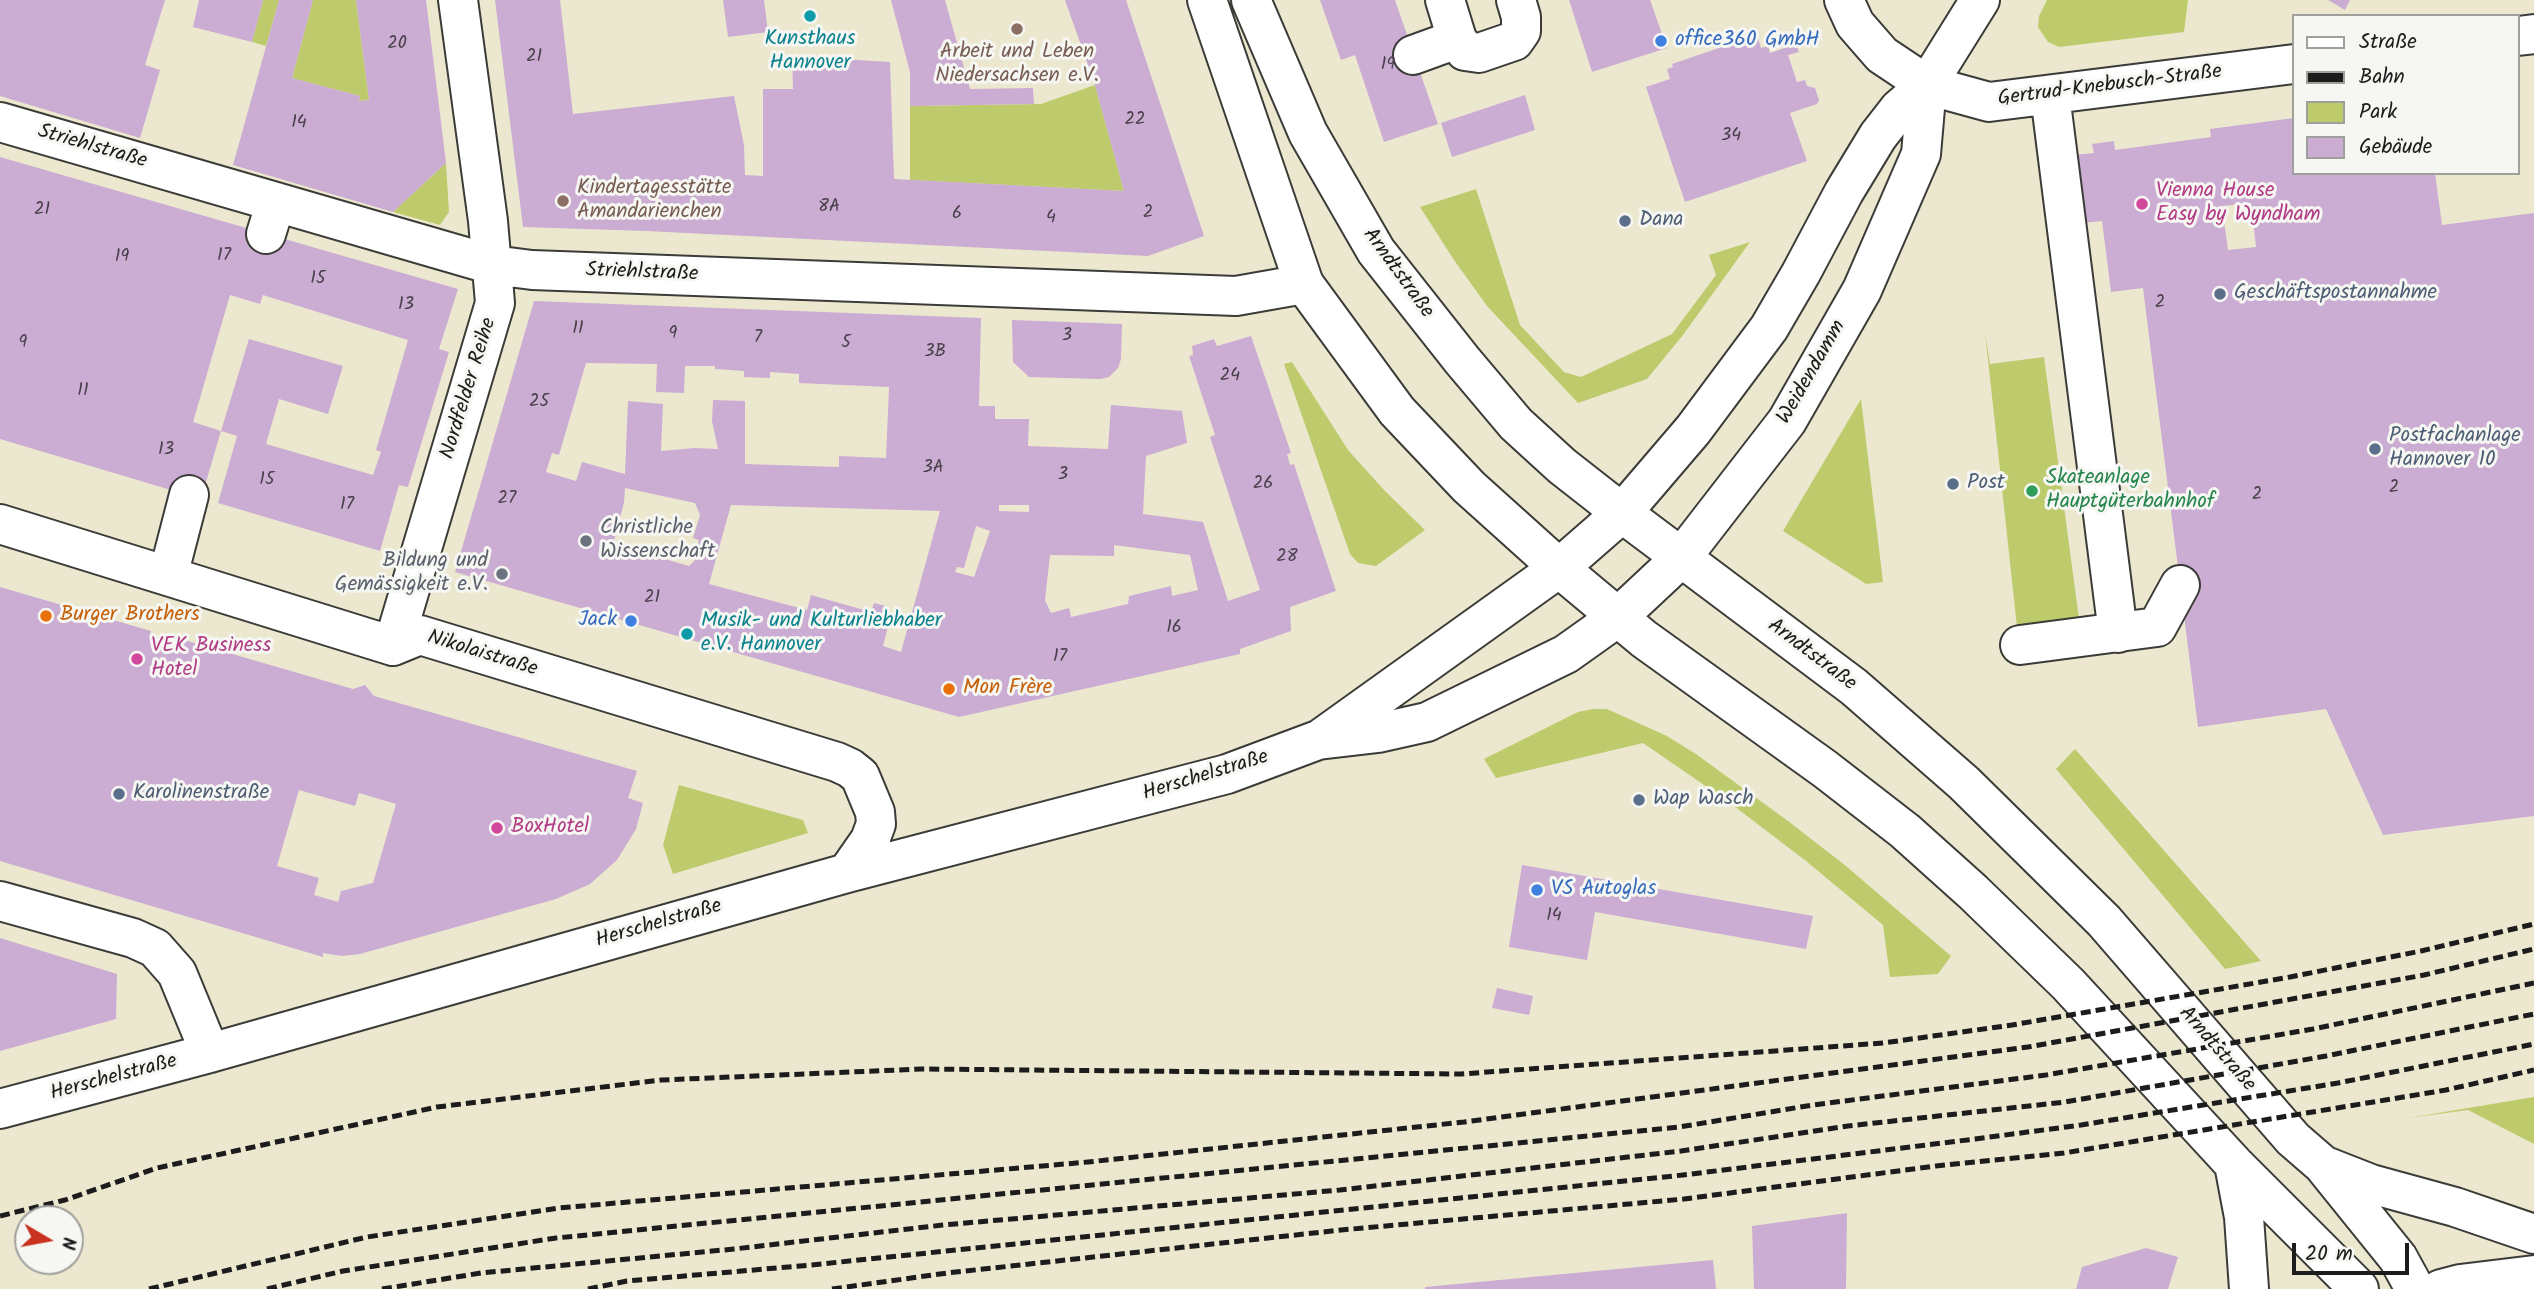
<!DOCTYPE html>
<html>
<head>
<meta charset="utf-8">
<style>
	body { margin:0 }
	#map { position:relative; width:2534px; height:1289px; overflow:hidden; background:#ece8cf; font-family:Kalam,sans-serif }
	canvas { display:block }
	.legend { position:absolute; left:2292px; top:14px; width:228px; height:161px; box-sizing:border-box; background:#f6f6f2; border:2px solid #9f9f9c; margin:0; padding:9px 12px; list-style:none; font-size:21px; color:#1c1c1c }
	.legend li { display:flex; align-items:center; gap:14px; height:35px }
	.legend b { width:35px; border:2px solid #9f9f9c }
	.north { position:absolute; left:14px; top:1205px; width:70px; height:70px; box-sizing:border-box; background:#f6f6f2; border:2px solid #9f9f9c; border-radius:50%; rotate:100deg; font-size:19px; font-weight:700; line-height:28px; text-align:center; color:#1c1c1c }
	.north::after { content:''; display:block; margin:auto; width:24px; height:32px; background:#c8321e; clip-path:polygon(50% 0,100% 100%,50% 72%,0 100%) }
	.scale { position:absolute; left:2292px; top:1243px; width:117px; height:32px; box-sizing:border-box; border:4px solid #1c1c1c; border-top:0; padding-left:9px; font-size:21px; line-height:24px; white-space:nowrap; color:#1c1c1c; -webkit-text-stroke:5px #f6f6f2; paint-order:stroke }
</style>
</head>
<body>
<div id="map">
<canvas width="2534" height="1289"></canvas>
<ul class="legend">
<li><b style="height:9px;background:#fff"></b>Straße</li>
<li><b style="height:9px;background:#1c1c1c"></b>Bahn</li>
<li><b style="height:19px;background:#becb6d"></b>Park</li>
<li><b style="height:19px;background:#cbacd2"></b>Gebäude</li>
</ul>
<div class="north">N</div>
<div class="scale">20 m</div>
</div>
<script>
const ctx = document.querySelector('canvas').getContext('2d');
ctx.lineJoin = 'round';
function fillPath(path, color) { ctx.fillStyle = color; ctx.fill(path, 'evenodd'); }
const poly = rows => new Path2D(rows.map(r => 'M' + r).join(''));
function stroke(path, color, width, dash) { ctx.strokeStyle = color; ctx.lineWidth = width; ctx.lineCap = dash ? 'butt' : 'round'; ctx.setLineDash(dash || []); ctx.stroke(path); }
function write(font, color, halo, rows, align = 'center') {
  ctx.font = font + ' Kalam,sans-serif'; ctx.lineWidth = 6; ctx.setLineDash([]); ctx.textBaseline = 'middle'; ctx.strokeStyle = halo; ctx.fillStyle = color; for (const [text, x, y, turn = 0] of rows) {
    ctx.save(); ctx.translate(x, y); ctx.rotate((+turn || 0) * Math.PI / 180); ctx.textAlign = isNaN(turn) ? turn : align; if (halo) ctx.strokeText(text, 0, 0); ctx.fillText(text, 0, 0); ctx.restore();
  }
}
const green = poly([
	[263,0,279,0,266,46,252,42],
	[313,0,356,0,369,100,359,101,360,96,292,78],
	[2047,0,2188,0,2184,32,2059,47,2048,42,2038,27,2039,16],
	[1095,85,1124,191,910,180,910,106,1041,104],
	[446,163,449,212,440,225,393,212],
	[1476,189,1520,325,1564,372,1581,377,1672,334,1716,275,1709,255,1750,242,1683,335,1647,379,1578,403,1487,306,1454,260,1420,207],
	[1985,332,1990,364,2044,357,2079,619,2017,627],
	[1292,362,1348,450,1385,491,1425,530,1376,566,1358,563,1350,554,1284,364],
	[1861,399,1883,582,1866,584,1783,531],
	[1593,709,1607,709,1667,736,1696,754,1788,821,1846,866,1951,956,1938,974,1890,977,1883,925,1806,861,1726,800,1643,743,1496,778,1484,759,1578,712],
	[2075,749,2261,961,2225,969,2056,769],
	[679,785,803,820,808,833,673,874,663,845],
	[2534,1097,2534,1144,2468,1110,2408,1118]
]);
const building = poly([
	[0,0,165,0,145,65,160,70,140,138,0,96],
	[199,0,263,0,252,42,193,27],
	[279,0,313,0,292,78,360,96,359,101,369,100,356,0,426,0,446,163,393,212,233,165],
	[495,0,560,0,573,114,734,96,744,145,745,175,763,176,763,89,793,89,792,56,890,62,894,179,1124,191,1095,85,1065,0,1126,0,1204,236,1148,256,646,231,523,227],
	[723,0,764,0,768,32,728,37],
	[891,0,945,0,970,89,1033,88,1034,104,910,106,910,72],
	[1320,0,1395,0,1438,124,1384,142,1355,55,1341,60],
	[1569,0,1650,0,1667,48,1592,72],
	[2328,0,2350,0,2345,10],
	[1757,35,1761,48,1768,46,1770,53,1796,44,1799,52,1788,55,1797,82,1805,80,1807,86,1815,88,1819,100,1817,104,1790,113,1807,161,1685,202,1646,87,1670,79,1667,69,1673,67,1672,64],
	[1525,95,1535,130,1452,157,1441,123],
	[2294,118,2294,173,2435,173,2442,225,2534,213,2534,816,2383,835,2326,709,2198,727,2143,288,2111,292,2102,221,2082,223,2073,155,2094,153,2092,144,2114,141,2115,150,2211,137,2210,129],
	[2251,203,2256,247,2228,250,2222,206],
	[0,157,458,289,439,349,449,352,408,487,399,485,380,551,218,503,237,436,221,431,249,339,343,366,328,414,279,399,266,444,373,475,381,452,376,450,408,340,263,295,260,304,230,295,193,422,221,431,201,499,0,439],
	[534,301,981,318,979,406,995,406,995,419,1029,419,1028,446,1108,449,1111,405,1182,411,1187,443,1146,456,1143,514,1203,522,1228,601,1260,590,1210,437,1215,435,1189,356,1193,355,1192,346,1214,339,1217,346,1251,336,1291,453,1287,454,1290,465,1294,464,1336,591,1290,607,1291,631,1240,649,1240,654,959,717,455,572],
	[586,363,657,364,656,392,684,393,685,366,715,366,715,369,744,371,744,377,770,378,770,372,799,374,799,383,889,387,886,458,839,456,839,467,745,464,745,401,713,400,712,421,718,449,694,448,661,451,663,404,628,401,625,474,582,462,576,481,546,472,552,453,559,455],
	[625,488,695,503,700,515,693,538,699,540,694,561,689,566,613,544,624,503],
	[731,505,940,511,901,652,883,646,891,615,886,606,874,603,871,612,811,595,807,610,709,584],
	[999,505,1029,505,1029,512,999,511],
	[976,526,990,531,974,577,955,572,957,567,964,568],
	[1114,545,1190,555,1198,590,1172,596,1171,586,1129,596,1128,604,1071,617,1069,608,1051,613,1045,600,1050,555,1114,556],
	[1012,320,1122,324,1121,359,1118,368,1109,377,1100,379,1029,377,1013,362],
	[0,587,151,631,150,635,165,640,167,635,353,689,365,685,374,696,637,771,628,798,643,803,636,829,617,860,590,884,556,899,360,954,342,956,323,953,323,957,0,861],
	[299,790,355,806,359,793,396,804,373,883,341,891,338,902,314,895,319,878,277,866],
	[1522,865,1813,916,1806,949,1595,912,1587,960,1509,947],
	[0,938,117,974,116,1019,0,1051],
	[1497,988,1533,996,1529,1015,1492,1008],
	[1847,1213,1846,1289,1754,1289,1752,1226],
	[2146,1248,2178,1257,2168,1289,2076,1289,2082,1267],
	[1713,1260,1716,1289,1425,1289,1425,1287]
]);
const minor = poly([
	[1445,0,1457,39,1465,51,1479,53,1514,41,1521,31,1521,17,1516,0],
	[1844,0,1855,24,1882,55,1927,85,1989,102,2294,64],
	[2518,36,2534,34],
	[1413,55,1457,39],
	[2050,95,2118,633],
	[0,122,493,265,532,270,1236,296,1304,284],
	[266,234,276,202],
	[0,524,393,646,420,635,837,762,850,768,860,776,875,812,876,824,870,840,847,873],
	[168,576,189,495],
	[2020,645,2157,627,2180,585],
	[393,646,495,303,488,221,458,0],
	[1323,737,1559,568],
	[0,901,133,938,155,948,177,973,210,1053],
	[0,1109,210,1053,847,873,1227,774,1318,740,1378,733,1427,722,1566,654,1618,617]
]);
const major = poly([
	[1207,0,1304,284,1397,411,1469,487,1559,568,1644,639,1825,769,1905,831,1973,892,2068,984,2234,1164,2359,1289],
	[1251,0,1308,133,1376,251,1462,360,1516,424,1562,466,1622,513,1854,687,1964,783,2104,921,2293,1139,2323,1165,2398,1258,2415,1289],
	[1559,568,1622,513,1693,430,1769,328,1801,273,1844,192,1878,136,1899,109,1927,85,1980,0],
	[1618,617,1681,558,1787,421,1862,290,1921,154,1927,85],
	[2234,1164,2244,1217,2249,1289],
	[2325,1166,2371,1184,2455,1207,2534,1234],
	[2441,1289,2460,1284,2534,1275]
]);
const rail = poly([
	[0,1216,65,1200,157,1168,437,1107,661,1080,922,1069,1461,1074,1883,1043,2012,1025,2290,977,2421,951,2534,924],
	[149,1289,367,1237,559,1208,1088,1162,1464,1122,2028,1047,2424,975,2534,949],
	[267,1289,343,1271,556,1238,1679,1127,1813,1105,2046,1075,2313,1029,2534,983],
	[382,1289,481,1273,734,1249,943,1225,1340,1190,1681,1151,1848,1126,2065,1102,2326,1056,2534,1014],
	[588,1289,627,1281,811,1265,1683,1175,1975,1139,2081,1125,2338,1083,2534,1044],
	[832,1289,947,1273,1341,1230,1684,1199,1936,1166,2064,1153,2446,1090,2534,1070]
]);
const markers = [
	[810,16,7,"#0f9aa8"],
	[1017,29,7,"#8d6e63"],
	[1661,41,7,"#3f7fe0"],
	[563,201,7,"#8d6e63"],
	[2142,204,7,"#d1479c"],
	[1625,221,7,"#5c6f8a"],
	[2220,294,7,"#5c6f8a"],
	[2375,449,7,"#5c6f8a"],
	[1953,484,7,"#5c6f8a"],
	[2032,491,7,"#2e9e5b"],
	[586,541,7,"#6b7280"],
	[502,574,7,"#6b7280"],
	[46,616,7,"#e8710a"],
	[631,621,7,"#3f7fe0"],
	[687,634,7,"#0f9aa8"],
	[137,659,7,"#d1479c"],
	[949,689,7,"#e8710a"],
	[119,794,7,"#5c6f8a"],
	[1639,800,7,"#5c6f8a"],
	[497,828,7,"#d1479c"],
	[1537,890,7,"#3f7fe0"]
];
const numberNames = [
	["20",397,45],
	["21",534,58],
	["19",1388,66],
	["22",1135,121],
	["14",299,124],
	["34",1731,137],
	["8A",829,208],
	["21",42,211],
	["2",1148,214],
	["6",957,215],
	["4",1051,219],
	["17",224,257],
	["19",122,258],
	["15",318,280],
	["2",2160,304],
	["13",406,306],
	["11",578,330],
	["9",673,335],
	["3",1067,337],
	["7",758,339],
	["9",23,344],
	["5",846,344],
	["3B",935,353],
	["24",1230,377],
	["11",83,392],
	["25",539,403],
	["13",166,451],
	["3A",933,469],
	["3",1063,476],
	["15",267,481],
	["26",1263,485],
	["2",2394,489],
	["2",2257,496],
	["27",507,500],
	["17",347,506],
	["28",1287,558],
	["21",652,599],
	["16",1174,629],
	["17",1060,658],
	["14",1554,917]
];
const cultureNames = [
	["Kunsthaus",810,40],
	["Hannover",810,64],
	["Musik- und Kulturliebhaber",701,622,"left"],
	["e.V. Hannover",701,646,"left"]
];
const shopNames = [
	["office360 GmbH",1675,41],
	["Jack",617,621,"right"],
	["VS Autoglas",1551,890]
];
const educationNames = [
	["Arbeit und Leben",1017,53],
	["Niedersachsen e.V.",1017,77],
	["Kindertagesstätte",577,189,"left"],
	["Amandarienchen",577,213,"left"]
];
const streetNames = [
	["Gertrud-Knebusch-Straße",2110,87,-7],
	["Striehlstraße",92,148,16],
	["Striehlstraße",642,274,2],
	["Arndtstraße",1397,274,54],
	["Weidendamm",1813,373,-60],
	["Nordfelder Reihe",470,389,-73],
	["Nikolaistraße",482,655,17],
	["Arndtstraße",1811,656,37],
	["Herschelstraße",1206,777,-17],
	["Herschelstraße",659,925,-16],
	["Arndtstraße",2216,1050,49],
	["Herschelstraße",114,1079,-15]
];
const hotelNames = [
	["Vienna House",2156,192],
	["Easy by Wyndham",2156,216],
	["VEK Business",151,647],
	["Hotel",151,671],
	["BoxHotel",511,828]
];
const serviceNames = [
	["Dana",1639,221],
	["Geschäftspostannahme",2234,294],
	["Postfachanlage",2389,437],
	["Hannover 10",2389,461],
	["Post",1967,484],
	["Karolinenstraße",133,794],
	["Wap Wasch",1653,800]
];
const leisureNames = [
	["Skateanlage",2046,479],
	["Hauptgüterbahnhof",2046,503]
];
const worshipNames = [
	["Christliche",600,529],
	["Wissenschaft",600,553],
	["Bildung und",488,562,"right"],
	["Gemässigkeit e.V.",488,586,"right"]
];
const foodNames = [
	["Burger Brothers",60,616],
	["Mon Frère",963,689]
];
fillPath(green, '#becb6d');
fillPath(building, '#cbacd2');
stroke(minor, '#3b3b37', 42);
stroke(major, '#3b3b37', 42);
stroke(minor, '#fff', 38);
stroke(major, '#fff', 38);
stroke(rail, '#1c1c1c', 5, [10, 5]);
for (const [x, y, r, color] of markers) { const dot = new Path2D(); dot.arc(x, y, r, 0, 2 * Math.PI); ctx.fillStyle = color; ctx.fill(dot); stroke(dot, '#f6f6f2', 2.5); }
write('18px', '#48404a', null, numberNames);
write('21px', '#0d838f', '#f6f6f2', cultureNames);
write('21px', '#366cbe', '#f6f6f2', shopNames, 'left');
write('21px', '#785e54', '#f6f6f2', educationNames);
write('21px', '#1c1c1c', '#f6f6f2', streetNames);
write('21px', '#b23c85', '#f6f6f2', hotelNames, 'left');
write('21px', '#4e5e75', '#f6f6f2', serviceNames, 'left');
write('21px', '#27864d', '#f6f6f2', leisureNames, 'left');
write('21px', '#5b616d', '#f6f6f2', worshipNames, 'left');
write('21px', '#c56008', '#f6f6f2', foodNames, 'left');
</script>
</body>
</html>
